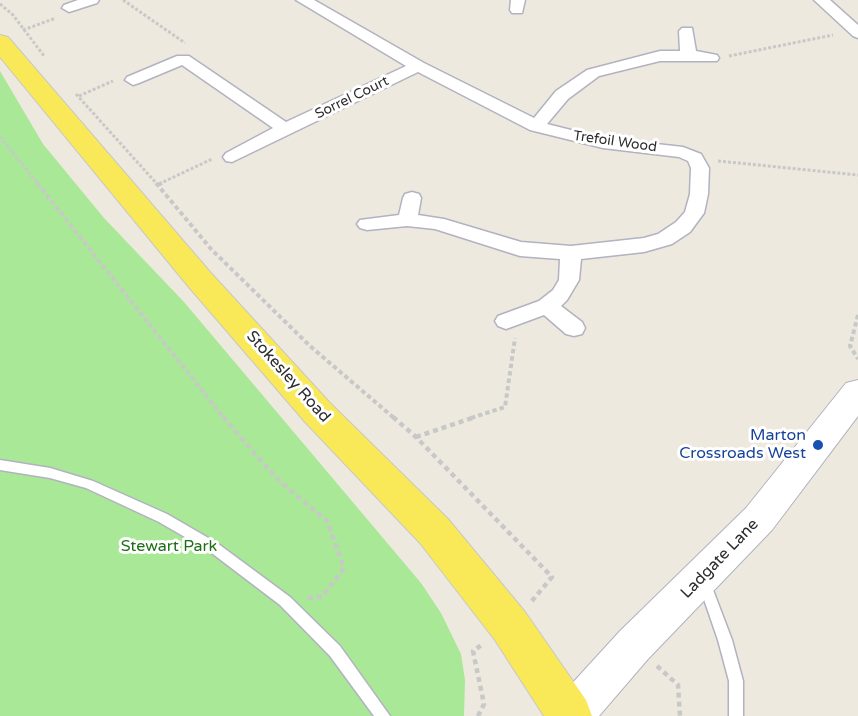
<!DOCTYPE html>
<html>
<head>
<meta charset="utf-8">
<style>
	body { margin:0 }
	canvas { display:block; background:#eee9de }
</style>
</head>
<body>
<canvas width="858" height="716"></canvas>
<script>
const ctx = document.querySelector('canvas').getContext('2d');
ctx.lineJoin = 'round';
function fillPath(path, color) { ctx.fillStyle = color; ctx.fill(path, 'evenodd'); }
const poly = rows => new Path2D(rows.map(r => 'M' + r).join(''));
function stroke(path, color, width, dash) { ctx.strokeStyle = color; ctx.lineWidth = width; ctx.lineCap = dash ? 'butt' : 'round'; ctx.setLineDash(dash || []); ctx.stroke(path); }
function write(font, color, halo, rows, align = 'center') {
  ctx.font = font + ' "Varela Round",sans-serif'; ctx.lineWidth = 6; ctx.setLineDash([]); ctx.textBaseline = 'middle'; ctx.strokeStyle = halo; ctx.fillStyle = color; for (const [text, x, y, turn = 0] of rows) {
    ctx.save(); ctx.translate(x, y); ctx.rotate((+turn || 0) * Math.PI / 180); ctx.textAlign = isNaN(turn) ? turn : align; if (halo) ctx.strokeText(text, 0, 0); ctx.fillText(text, 0, 0); ctx.restore();
  }
}
const green = poly([
	[0,71,43,144,104,218,184,302,421,583,441,613,461,654,465,680,464,716,0,716]
]);
const pathFar2 = poly([
	[123,0,185,43],
	[0,4,13,15,44,56],
	[23,30,56,18],
	[729,56,833,35],
	[76,94,157,184],
	[79,96,113,81],
	[0,137,38,184],
	[718,161,858,175],
	[159,184,212,159]
]);
const pathFar1 = poly([
	[37,183,224,418],
	[156,183,211,249,310,346,394,418],
	[158,185,162,183],
	[858,315,850,346,858,359],
	[471,418,505,407,515,338]
]);
const path = poly([
	[223,417,278,480,327,521,344,568,322,597,308,598],
	[393,417,416,437,552,577,531,602],
	[416,437,475,417],
	[657,666,678,685,680,716],
	[478,716,484,704,473,651,483,644]
]);
const lane = poly([
	[0,460,50,468,93,481,167,514,217,543,290,597,340,646,390,716,374,716,330,656,280,605,209,551,159,522,86,488,50,478,0,470,0,460],
	[704,576,709,578,710,582,732,640,743,681,743,716,729,716,729,681,718,640,698,582,699,578,704,576]
]);
const street = poly([
	[78,0,99,0,97,3,69,12,62,8,64,5,78,0],
	[296,0,314,0,424,63,534,118,556,91,587,70,660,51,680,51,679,31,682,28,692,28,696,51,717,55,719,58,717,61,660,61,599,76,568,99,547,124,603,138,683,147,701,154,709,168,708,194,704,213,690,232,672,244,644,252,581,259,579,280,567,300,561,306,582,322,585,328,582,334,574,336,566,334,544,315,506,329,498,326,495,321,498,316,539,301,553,290,559,280,560,259,520,256,435,229,407,226,367,230,360,228,357,224,360,220,399,215,403,198,405,194,412,192,419,194,421,198,418,215,444,219,521,242,571,246,644,238,658,234,676,222,685,212,690,194,691,168,688,161,679,157,603,148,530,130,418,72,232,162,226,161,223,157,226,153,273,128,182,65,139,83,133,85,125,80,127,77,177,56,189,56,286,122,406,66,296,0],
	[511,0,525,0,522,13,512,13,510,10,511,0],
	[814,0,830,0,858,25,858,38,853,36,814,0]
]);
const secondary = poly([
	[858,380,858,416,772,530,648,659,599,716,550,716,556,701,620,631,746,508,846,383,858,380]
]);
const primary = poly([
	[0,35,8,37,210,272,330,403,448,519,525,612,586,700,592,716,544,716,495,640,420,543,306,423,188,286,0,57,0,35]
]);
const markers = [
	[818,445,6,"#1a4fb4"]
];
const farStreetnames = [
	["Sorrel Court",352,98,-26],
	["Trefoil Wood",615,142,8]
];
const streetNames = [
	["Stokesley Road",288,377,48],
	["Ladgate Lane",720,559,-46]
];
const transitNames = [
	["Marton",806,436],
	["Crossroads West",806,454]
];
const parkNames = [
	["Stewart Park",169,547]
];
fillPath(green, '#a8e897');
stroke(lane, '#b2b2c0', 3);
stroke(street, '#b2b2c0', 3);
stroke(secondary, '#b2b2c0', 2);
stroke(primary, '#c8c8c8', 2);
stroke(pathFar2, '#c8c8c8', 3, [3, 2]);
stroke(pathFar1, '#c8c8c8', 4, [4.5, 3]);
stroke(path, '#c8c8c8', 4.5, [5, 4]);
fillPath(lane, '#fff');
fillPath(street, '#fff');
fillPath(secondary, '#fff');
fillPath(primary, '#f9e958');
for (const [x, y, r, color] of markers) { const dot = new Path2D(); dot.arc(x, y, r, 0, 2 * Math.PI); ctx.fillStyle = color; ctx.fill(dot); stroke(dot, '#fff', 2); }
write('14px', '#2c2c2c', '#fff', farStreetnames);
write('16px', '#2c2c2c', '#fff', streetNames);
write('16px', '#164399', '#fff', transitNames, 'right');
write('16px', '#1d6f16', '#fff', parkNames);
</script>
</body>
</html>
